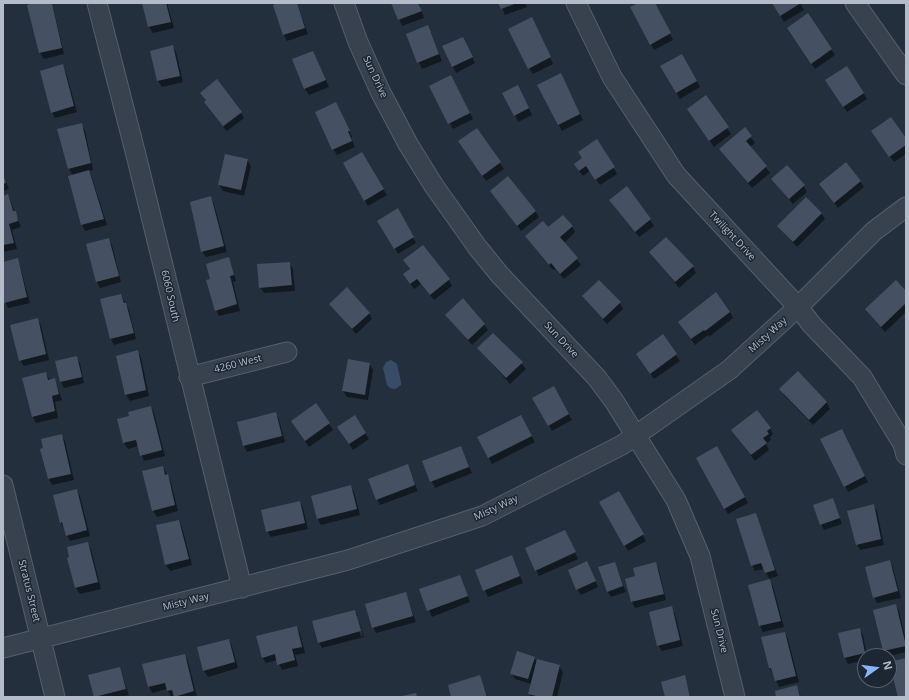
<!DOCTYPE html>
<html>
<head>
<meta charset="utf-8">
<style>
	body { margin:0 }
	#map { position:relative; width:909px; height:700px; overflow:hidden; background:#242f3e; font-family:"Open Sans",sans-serif }
	canvas { display:block }
	.frame { position:absolute; inset:0; border:4px solid #b4bcc9; pointer-events:none }
	.north { position:absolute; left:857px; top:648px; width:40px; height:40px; box-sizing:border-box; background:#1d2633; border:1px solid #59626f; border-radius:50%; rotate:76deg; font-size:11px; font-weight:700; line-height:16px; text-align:center; color:#b4bcc9 }
	.north::after { content:''; display:block; margin:auto; width:14px; height:18px; background:#8ab4f8; clip-path:polygon(50% 0,100% 100%,50% 72%,0 100%) }
</style>
</head>
<body>
<div id="map">
<canvas width="909" height="700"></canvas>
<div class="frame"></div>
<div class="north">N</div>
</div>
<script>
const ctx = document.querySelector('canvas').getContext('2d');
ctx.lineJoin = 'round';
function fillPath(path, color) { ctx.fillStyle = color; ctx.fill(path, 'evenodd'); }
const poly = rows => new Path2D(rows.map(r => 'M' + r).join(''));
function stroke(path, color, width, dash) { ctx.strokeStyle = color; ctx.lineWidth = width; ctx.lineCap = dash ? 'butt' : 'round'; ctx.setLineDash(dash || []); ctx.stroke(path); }
function write(font, color, halo, rows, align = 'center') {
  ctx.font = font + ' "Open Sans",sans-serif'; ctx.lineWidth = 3; ctx.setLineDash([]); ctx.textBaseline = 'middle'; ctx.strokeStyle = halo; ctx.fillStyle = color; for (const [text, x, y, turn = 0] of rows) {
    ctx.save(); ctx.translate(x, y); ctx.rotate((+turn || 0) * Math.PI / 180); ctx.textAlign = isNaN(turn) ? turn : align; if (halo) ctx.strokeText(text, 0, 0); ctx.fillText(text, 0, 0); ctx.restore();
  }
}
const water = poly([
	[391,360,397,364,401,382,401,385,395,389,390,388,387,385,383,368,386,362]
]);
const shadow = poly([
	[37,3,52,3,53,6,64,54,44,59,40,53,28,5],
	[143,3,167,3,174,28,153,33,149,27],
	[282,3,297,3,308,34,287,41,284,35],
	[393,3,419,3,424,18,402,26],
	[500,3,525,3,527,7,505,15],
	[640,3,654,3,673,40,654,50,631,8],
	[773,3,800,3,804,10,784,22],
	[808,15,835,55,815,69,788,29],
	[535,24,553,64,533,74,529,68],
	[431,33,442,61,422,69,407,35],
	[466,44,475,63,456,73,443,47],
	[172,46,176,52,183,82,162,87,158,81,151,52],
	[313,52,329,87,309,95,305,89],
	[682,55,700,87,680,99,662,66],
	[63,66,66,72,77,112,55,118,52,112],
	[847,67,867,99,847,112,830,86],
	[564,81,583,120,562,131,539,86],
	[454,82,473,119,453,129,431,86],
	[521,93,532,115,518,122,515,116],
	[705,97,731,134,714,147,688,109],
	[339,109,352,137,351,138,355,147,337,155,333,149],
	[241,113,244,118,227,131,223,127],
	[81,124,85,130,93,170,89,171,92,178,107,225,85,231,82,225,73,176,69,169],
	[477,129,504,169,486,181,463,147],
	[745,129,755,143,750,147,770,173,752,188,724,155],
	[876,137,906,140,906,154,894,162],
	[597,141,617,174,600,185,590,171,583,176,578,170,583,159],
	[361,154,387,195,368,206,344,164],
	[247,160,251,166,244,196,223,191,219,185],
	[3,174,9,189,3,191],
	[773,179,804,186,807,192,793,204],
	[860,181,864,187,838,208,820,185],
	[627,188,654,226,639,237,614,206],
	[491,191,535,211,539,217,521,231],
	[8,196,21,227,12,230,17,249,3,252,3,197],
	[210,198,214,204,227,252,206,257,202,251,194,221],
	[398,210,416,243,398,254,379,222],
	[821,213,825,219,797,247,778,226],
	[572,226,575,232,564,243,581,265,564,279,555,269,553,270,526,237,548,228],
	[109,239,112,245,121,282,100,288,97,282],
	[650,252,693,267,696,273,679,288],
	[229,259,236,281,233,282,240,311,219,316,216,310,211,280],
	[17,260,20,266,30,303,8,308,3,294,3,263],
	[404,260,449,280,452,286,434,300,421,284,414,289,408,281,404,275,410,270],
	[289,263,293,269,295,291,264,293,260,287],
	[906,292,906,312,885,332,866,309],
	[121,295,129,310,136,339,114,345,111,339,101,300],
	[583,297,620,303,623,309,607,324],
	[330,304,369,313,372,319,356,334],
	[730,312,733,318,709,337,708,335,695,345,679,322],
	[446,315,484,324,488,330,472,345],
	[37,319,41,325,49,360,24,366,20,360],
	[663,336,680,361,654,379,640,360],
	[501,340,526,369,510,384,478,348],
	[137,351,141,357,149,396,130,401,126,395],
	[76,357,80,363,84,383,64,388,61,382,56,362],
	[370,364,373,370,368,400,347,397,343,391],
	[798,372,827,403,830,409,813,425,784,395,780,389],
	[46,374,50,380,55,379,62,400,55,402,58,418,36,423,33,417,23,379],
	[553,388,572,420,552,431,534,399],
	[316,404,333,430,309,447,296,427],
	[151,407,154,413,165,456,144,461,138,446,128,449,124,443,118,420,131,417],
	[276,414,279,420,285,442,247,452,244,446],
	[524,422,535,442,492,464,489,458],
	[770,428,773,434,770,437,771,440,766,444,769,450,755,461,736,436],
	[342,433,365,433,369,439,353,450],
	[61,435,65,441,74,480,52,485,49,479,42,449],
	[845,436,868,482,848,492,845,486],
	[460,447,472,473,435,488,423,462],
	[717,448,748,503,728,514,697,459],
	[407,466,418,491,380,505,377,499],
	[163,467,171,482,178,511,157,517,153,511,143,472],
	[351,486,354,492,360,515,321,525,318,519,312,496],
	[77,490,80,496,90,536,70,541,61,523,54,496],
	[619,492,646,541,628,551,600,503],
	[833,499,842,524,824,530,821,524],
	[300,502,303,508,308,529,271,537,267,531],
	[873,505,877,511,884,545,860,550,857,544],
	[755,515,778,576,769,579,773,586,784,627,763,632,760,626,770,580,766,573,764,569,755,571,752,565],
	[179,521,182,527,192,565,170,571,166,565],
	[568,537,578,559,539,576,536,570],
	[87,543,91,549,101,589,80,594,76,588,68,558],
	[512,556,523,583,488,597,476,570],
	[890,561,893,568,901,598,877,603,874,597],
	[614,563,626,592,611,597,607,591],
	[655,564,659,570,666,600,635,608,632,602,627,579,636,577],
	[590,568,598,587,581,595,577,589],
	[460,576,470,602,432,617,421,590],
	[405,593,416,622,376,633,373,627],
	[896,605,899,611,906,640,906,652,889,656,884,651,874,610],
	[671,608,675,614,683,646,662,651,658,645],
	[355,611,358,616,356,616,361,637,363,636,358,617,364,637,322,648,319,642],
	[297,627,300,633,305,653,295,655,298,666,282,670,277,660,266,663,262,657],
	[859,629,863,635,867,656,865,656,865,660,848,664,845,658],
	[785,633,788,639,799,682,779,687,770,668],
	[229,640,232,646,238,668,208,677,204,671],
	[184,655,188,661,197,697,171,697,167,689,152,693,149,687,143,665],
	[534,657,537,663,559,666,563,672,557,697,531,697,529,694,531,684,515,679,511,673],
	[120,668,129,695,120,697,95,697,90,676],
	[479,676,488,697,452,697],
	[684,677,691,697,666,697],
	[797,686,801,697,777,697]
]);
const building = poly([
	[33,3,52,3,62,48,39,53,27,5],
	[142,3,166,3,171,22,148,27],
	[278,3,297,3,305,28,283,35,273,5],
	[391,3,418,3,422,11,398,20],
	[498,3,517,3,501,9],
	[638,3,655,3,671,33,650,45,630,7],
	[772,3,801,3,780,16],
	[808,13,832,49,811,64,787,28],
	[532,17,551,57,528,69,508,29],
	[428,25,439,54,417,63,406,34],
	[463,37,473,57,452,67,442,46],
	[173,45,180,76,157,81,150,51],
	[313,51,326,80,304,89,292,59],
	[682,54,697,81,676,93,660,66],
	[63,64,74,106,51,113,40,71],
	[847,66,864,93,843,107,825,80],
	[561,73,580,114,558,125,537,85],
	[451,75,470,113,448,124,429,86],
	[217,79,242,112,223,126,204,102,206,100,200,93],
	[518,85,529,108,514,116,502,93],
	[706,95,729,127,709,141,687,109],
	[336,102,350,131,348,131,352,141,332,150,315,112],
	[891,117,906,138,906,145,889,157,871,131],
	[82,123,91,163,68,169,57,129],
	[745,127,752,136,746,141,767,166,748,183,719,149],
	[477,128,501,162,482,176,458,141],
	[597,139,615,167,595,180,586,166,579,171,574,164,582,158,578,152],
	[362,152,384,189,364,201,343,163],
	[225,154,248,159,241,190,218,185],
	[846,162,861,181,834,203,819,184],
	[787,165,805,185,789,199,771,179],
	[89,170,104,219,81,225,68,176],
	[3,173,6,183,3,184],
	[508,176,536,211,517,226,490,191],
	[627,186,651,219,635,232,609,200],
	[8,194,13,211,16,211,18,221,9,224,14,243,3,245,3,196],
	[211,196,224,246,201,252,190,202],
	[806,197,822,213,793,242,777,226],
	[398,208,414,237,394,249,377,221],
	[563,215,573,226,560,237,578,258,560,274,551,263,549,265,525,236,543,221,548,227],
	[666,237,694,266,675,282,649,252],
	[109,238,119,276,96,282,86,244],
	[423,245,450,279,430,295,417,279,410,284,403,274,410,269,403,260],
	[229,257,234,275,230,276,237,304,215,311,206,280,210,279,206,264],
	[18,258,27,297,4,303,3,262],
	[290,262,292,285,259,288,257,264],
	[599,280,621,302,603,319,582,296],
	[896,280,906,291,906,303,881,327,865,309],
	[347,287,370,313,352,329,329,304],
	[716,292,730,312,705,331,704,330,691,339,678,322],
	[121,294,124,303,126,303,134,333,110,339,100,299],
	[463,298,485,324,468,340,445,315],
	[38,318,46,354,19,361,10,325],
	[493,333,523,362,506,378,477,348],
	[663,334,677,354,650,374,636,354],
	[138,350,146,390,125,395,116,356],
	[77,356,82,377,60,382,55,361],
	[348,359,370,363,365,395,342,391],
	[798,371,827,402,809,420,779,389],
	[46,372,48,380,55,378,59,394,52,396,55,411,32,417,22,378],
	[554,386,569,414,548,426,532,398],
	[316,403,330,423,305,441,291,421],
	[151,406,162,450,140,456,136,440,123,443,117,419,129,416,128,412],
	[757,410,771,428,767,431,769,434,763,438,767,443,751,455,731,430],
	[276,412,282,436,243,446,237,422],
	[355,415,366,433,349,444,337,427],
	[521,415,532,436,488,458,477,437],
	[842,429,865,476,844,487,820,439],
	[62,434,71,474,48,479,40,449,43,448,41,439],
	[461,446,469,467,430,482,422,461],
	[717,446,745,497,724,509,696,458],
	[408,464,415,485,376,500,368,479],
	[163,466,165,475,168,474,175,505,152,511,142,471],
	[351,485,357,509,317,519,311,496],
	[77,489,87,530,66,536,62,522,60,523,53,495],
	[619,491,644,534,624,546,599,502],
	[833,498,840,518,820,525,813,505],
	[300,501,305,523,266,532,261,510],
	[874,504,881,539,856,545,847,511],
	[756,513,775,570,765,573,761,563,751,566,736,519],
	[179,520,189,559,165,565,156,525],
	[565,530,576,552,535,571,525,548],
	[88,542,98,582,75,588,67,558,69,557,67,547],
	[512,555,520,576,483,591,475,570],
	[890,560,898,591,873,598,865,567],
	[587,561,596,581,576,590,568,570],
	[615,562,623,586,607,592,598,567],
	[656,562,664,594,631,602,625,579,635,576,633,568],
	[460,575,468,596,427,611,419,589],
	[770,579,781,621,759,626,748,585],
	[406,592,413,616,372,628,365,604],
	[896,604,906,646,883,651,873,610],
	[672,606,680,640,657,646,649,612],
	[355,610,361,631,318,643,312,621],
	[297,626,302,647,292,649,295,660,277,665,275,654,262,658,256,636],
	[860,628,865,653,844,658,838,633],
	[785,632,796,676,775,681,771,668,769,668,761,637],
	[229,639,235,662,203,671,197,647],
	[517,651,535,657,528,679,510,674],
	[185,654,194,691,174,697,172,690,167,691,165,683,148,687,142,664],
	[906,658,906,697,898,697,889,662],
	[537,659,560,665,552,697,540,697,528,694],
	[120,667,126,689,94,697,88,675],
	[480,675,487,697,451,697,448,685],
	[685,675,690,697,665,697,661,682],
	[797,685,800,697,776,697,775,691],
	[416,693,417,697,402,697,402,696]
]);
const street = poly([
	[97,3,136,155,242,588],
	[344,3,358,42,380,91,408,144,434,186,478,248,500,275,597,378,614,401,676,500,700,556,735,697],
	[576,3,612,77,676,175,798,307,812,325,862,377,903,444,906,455],
	[855,3,906,75],
	[189,377,287,352],
	[3,485,55,697],
	[3,648,348,560,482,516,622,445,729,370,798,307,874,231,906,207]
]);
const streetNames = [
	["Sun Drive",375,77,65],
	["Twilight Drive",732,236,47],
	["6060 South",170,296,77],
	["Misty Way",768,335,-42],
	["Sun Drive",561,340,47],
	["4260 West",238,364,-14],
	["Misty Way",496,508,-25],
	["Stratus Street",29,591,76],
	["Misty Way",186,602,-14],
	["Sun Drive",719,631,76]
];
fillPath(water, '#394c67');
fillPath(shadow, '#0007');
fillPath(building, '#455162');
stroke(street, '#565f6c', 21);
stroke(street, '#38414e', 19);
write('10px', '#b4bcc9', '#1d2633', streetNames);
</script>
</body>
</html>
